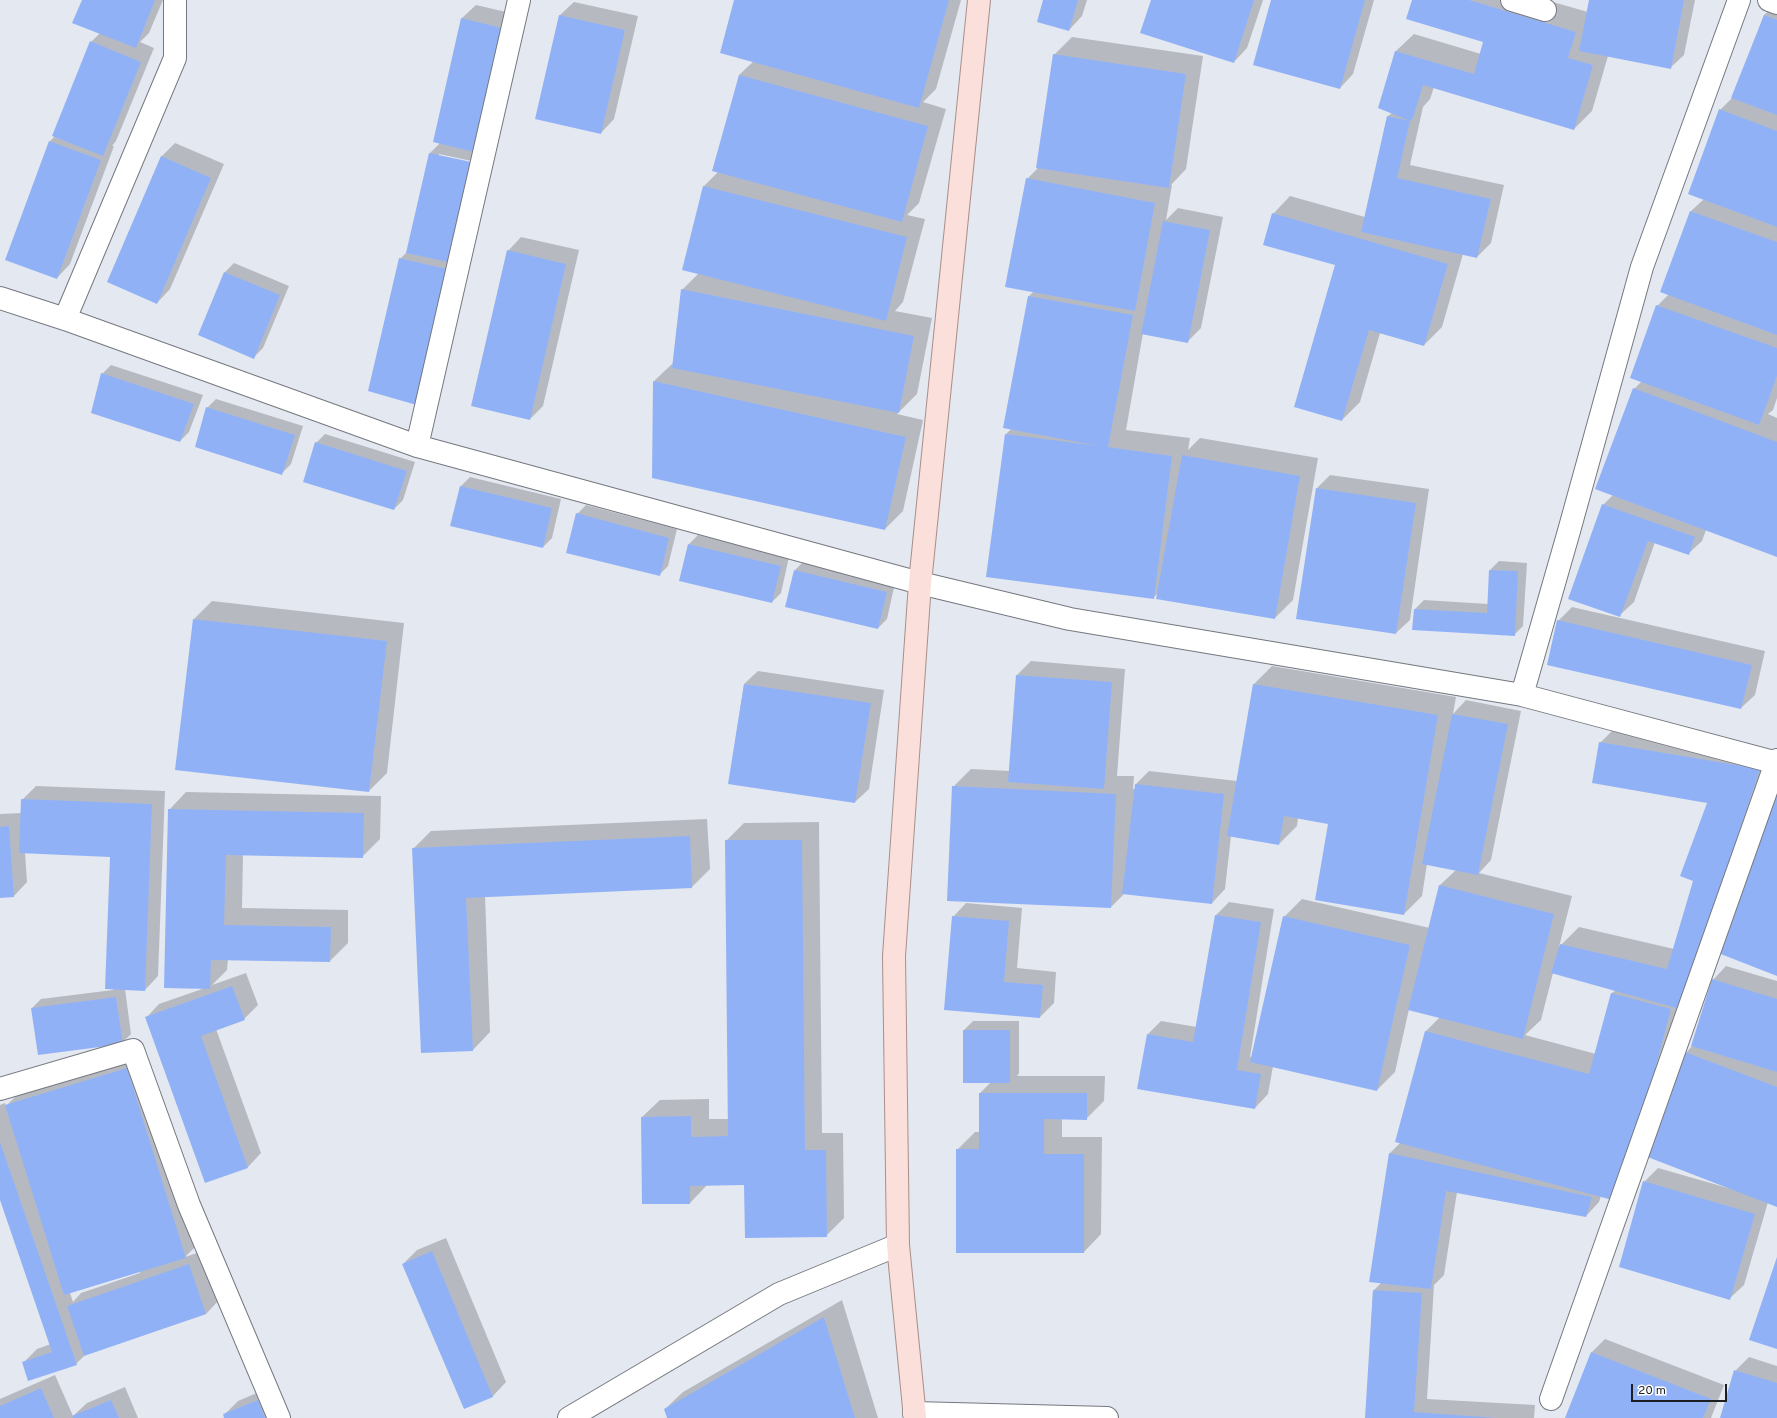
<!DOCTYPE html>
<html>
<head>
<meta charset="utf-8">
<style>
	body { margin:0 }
	#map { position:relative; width:1777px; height:1418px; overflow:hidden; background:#e4e8f0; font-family:Overpass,sans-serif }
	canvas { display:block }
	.scale { position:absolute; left:1631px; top:1384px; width:96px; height:18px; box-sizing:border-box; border:2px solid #1d1e21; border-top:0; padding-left:5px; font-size:12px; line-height:14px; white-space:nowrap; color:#1d1e21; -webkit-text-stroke:3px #fff; paint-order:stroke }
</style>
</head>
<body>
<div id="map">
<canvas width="1777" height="1418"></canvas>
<div class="scale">20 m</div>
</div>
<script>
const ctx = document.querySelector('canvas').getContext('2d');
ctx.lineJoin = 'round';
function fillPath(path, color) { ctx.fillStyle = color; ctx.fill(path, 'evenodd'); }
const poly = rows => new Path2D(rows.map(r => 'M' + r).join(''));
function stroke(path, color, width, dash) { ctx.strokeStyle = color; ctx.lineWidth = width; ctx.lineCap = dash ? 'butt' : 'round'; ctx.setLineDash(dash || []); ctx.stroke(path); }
const shadow = poly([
	[83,0,163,0,149,33,140,42,154,48,116,141,112,146,114,146,70,264,57,278,6,259,50,141,55,136,91,42,100,33],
	[735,0,961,0,936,89,923,102,946,109,919,203,907,215,925,219,903,302,895,311,932,318,917,394,897,414,923,420,903,511,885,529,654,381,672,364,673,364,682,290,699,273,683,269,704,186,719,171,739,75,754,61],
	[1044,0,1087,0,1082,16,1069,30],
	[1152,0,1263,0,1247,48,1234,62],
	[1272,0,1374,0,1353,74,1340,88],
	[1413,0,1546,0,1588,12,1590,0,1695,0,1684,55,1670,68,1608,56,1592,111,1574,129,1434,87,1430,99,1423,107,1410,165,1504,185,1491,243,1477,257,1463,254,1442,327,1424,345,1380,333,1360,402,1342,420,1336,265,1273,214,1290,196,1365,217,1388,116,1392,113,1396,51,1414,34,1481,54,1485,42],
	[574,2,638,16,614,119,601,133,536,118,560,15],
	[1777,3,1777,398,1773,410,1768,414,1777,418,1777,556,1706,530,1702,541,1688,554,1655,542,1634,602,1620,615,1603,505,1613,495,1634,389,1642,381,1657,306,1669,294,1662,291,1691,211,1704,199,1720,110,1733,97,1764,15],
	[476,5,519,15,433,391,400,259,408,251,430,153,440,143,462,18],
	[439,154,481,163,481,165,439,156],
	[1072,37,1203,56,1186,169,1171,185,1172,185,1166,220,1178,208,1223,217,1201,328,1187,342,1143,333,1126,430,1190,438,1188,450,1200,438,1318,458,1293,600,1275,618,1158,593,1153,598,987,576,1006,434,1011,429,1028,297,1034,291,1027,179,1037,169,1054,55],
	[175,143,224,164,170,289,157,303,161,157],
	[521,237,579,250,543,406,530,419,508,251],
	[234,263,289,286,263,348,254,357,199,335,225,272],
	[111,365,203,395,189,432,180,441,102,374],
	[216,399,303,426,291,464,282,473,207,408],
	[325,434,415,462,403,500,394,509,316,443],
	[1330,475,1429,489,1410,620,1396,633,1317,488],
	[470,477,561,499,552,538,543,547,461,486],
	[586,505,677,529,668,566,659,575,577,514],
	[698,535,789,557,781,593,772,602,689,544],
	[804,561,895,583,887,619,878,628,795,570],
	[1499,561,1527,563,1523,626,1514,635,1415,609,1424,600,1488,604,1490,570],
	[212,601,404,623,387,773,369,791,194,619],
	[1572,607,1765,651,1755,695,1741,708,1558,621],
	[1031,661,1125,669,1117,776,1134,776,1133,789,1135,789,1136,784,1149,771,1237,781,1254,684,1272,666,1456,697,1453,714,1466,700,1521,711,1491,860,1479,873,1572,896,1559,947,1579,927,1674,949,1694,880,1708,802,1600,743,1618,725,1777,751,1637,1183,1601,1196,1599,1202,1586,1216,1457,1192,1444,1275,1434,1285,1427,1399,1535,1405,1534,1418,1366,1418,1373,1291,1382,1282,1370,1281,1390,1153,1401,1142,1426,1031,1440,1017,1409,1009,1395,1072,1377,1090,1273,1066,1268,1094,1255,1108,1148,1034,1161,1021,1197,1027,1216,915,1229,902,1274,909,1250,1057,1252,1057,1284,917,1302,899,1430,928,1440,885,1456,870,1427,864,1422,896,1404,914,1329,823,1298,818,1297,826,1279,844,1231,836,1225,889,1212,903,1125,893,1111,907,953,787,971,769,1010,771,1017,675],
	[1553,973,1616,990,1612,993,1596,1054,1525,1035,1541,1020],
	[758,671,884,690,869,789,855,802,729,783,744,684],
	[36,786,165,791,158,976,145,990,125,989,131,1034,122,1043,32,1008,41,999,113,990,111,856,25,852,27,882,14,896,0,897,0,814,22,813,22,800],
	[186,792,381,796,380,839,362,857,243,854,242,908,348,910,348,943,330,961,228,959,227,970,212,985,246,973,258,1005,244,1019,216,1029,261,1153,248,1167,205,1182,146,1018,159,1004,205,988,169,810],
	[707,819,710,869,692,887,485,896,490,1032,473,1050,413,849,431,831],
	[819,822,822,1133,843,1133,844,1218,826,1236,745,1184,708,1184,690,1203,642,1117,660,1100,709,1099,709,1119,729,1119,726,841,744,823],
	[966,903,1022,908,1017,968,1056,972,1054,1003,1040,1017,945,1009,953,917],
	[1726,966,1777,981,1777,1206,1768,1202,1744,1285,1730,1298,1644,1182,1658,1168,1728,1188,1686,1053,1692,1046,1713,980],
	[973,1021,1019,1021,1019,1073,1017,1076,1105,1076,1104,1101,1086,1119,1062,1118,1062,1137,1102,1137,1101,1234,1084,1252,957,1150,975,1132,980,1132,980,1093,991,1082,964,1030],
	[145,1051,203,1239,185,1257,203,1251,219,1300,206,1314,85,1355,76,1364,23,1363,37,1349,51,1344,0,1197,0,1105,5,1103,6,1106,24,1088],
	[140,1271,140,1273,81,1293,73,1302,70,1293],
	[446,1238,506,1382,493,1396,464,1408,403,1264,417,1250],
	[842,1300,878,1418,668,1418,665,1409,683,1392],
	[1605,1339,1724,1385,1711,1418,1566,1418,1592,1352],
	[1749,1357,1777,1366,1777,1418,1721,1418,1735,1371],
	[55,1375,73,1416,87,1403,125,1387,138,1418,0,1418,0,1399],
	[271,1387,284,1418,225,1418,224,1415,238,1401]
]);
const building = poly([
	[82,0,155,0,136,48,72,23],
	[734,0,949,0,919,108,720,53],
	[1043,0,1078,0,1069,31,1037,22],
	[1151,0,1254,0,1234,63,1140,33],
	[1271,0,1365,0,1340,89,1253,65],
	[1412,0,1469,0,1576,32,1568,58,1593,65,1574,130,1423,85,1413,118,1410,121,1378,108,1395,51,1474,74,1483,42,1406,19],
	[1589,0,1684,0,1671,69,1579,51],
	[559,15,625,30,601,134,535,119],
	[1764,15,1777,20,1777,115,1731,98],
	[461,18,506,29,478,153,433,142],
	[90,41,141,62,103,156,52,136],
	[1053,54,1186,74,1169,188,1036,168],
	[739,75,928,126,902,222,712,171],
	[1719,109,1777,131,1777,227,1688,194],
	[1387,116,1410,121,1397,178,1491,199,1477,258,1361,232],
	[49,141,101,160,57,279,5,260],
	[429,153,476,163,453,263,406,253],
	[161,156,211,178,157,304,107,282],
	[1026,178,1155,203,1135,311,1005,287],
	[703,186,907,237,886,321,682,270],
	[1690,211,1777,242,1777,335,1660,292],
	[1272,213,1448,264,1424,346,1369,330,1342,421,1294,407,1335,265,1263,245],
	[1163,221,1210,230,1188,343,1141,334],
	[507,250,566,264,530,420,471,406],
	[399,258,451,270,420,406,368,391],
	[224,272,280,295,254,359,198,335],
	[681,289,914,336,899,413,672,368],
	[1028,296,1133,315,1108,447,1172,456,1154,599,986,577,1005,434,1099,446,1003,428],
	[1656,305,1777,348,1777,376,1759,425,1630,378],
	[101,373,194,404,180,442,91,413],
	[653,381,906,437,885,530,652,478],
	[1633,388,1777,442,1777,557,1595,489],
	[206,407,295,435,282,475,195,447],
	[315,442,407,471,394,510,303,482],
	[1182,455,1300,476,1275,619,1156,599],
	[460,486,552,508,543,548,450,526],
	[1316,488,1416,503,1396,634,1296,619],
	[1602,504,1695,537,1689,555,1648,541,1620,617,1568,599],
	[576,513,669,538,660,576,566,553],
	[688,544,781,566,772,603,679,581],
	[794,570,887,592,878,629,785,607],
	[1489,570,1518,571,1515,636,1412,630,1414,609,1487,613],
	[193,619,387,641,369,792,175,770],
	[1557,620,1752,665,1741,709,1547,665],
	[1016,675,1112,682,1104,789,1008,782],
	[744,684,871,703,855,803,728,784],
	[1253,684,1438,715,1404,915,1315,900,1328,824,1284,816,1279,845,1227,836],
	[1452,714,1508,724,1478,875,1422,864],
	[1599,742,1760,769,1680,1009,1551,973,1560,944,1667,969,1693,881,1680,876,1707,803,1592,783],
	[1135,784,1224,794,1212,904,1122,894],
	[952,786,1116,794,1111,908,947,901],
	[1777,786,1777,976,1713,951],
	[21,799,152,804,145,991,105,989,110,857,19,853],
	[168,809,364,813,363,858,226,855,224,925,331,927,330,962,211,960,210,989,164,988],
	[9,826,14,897,0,898,0,827],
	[690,836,692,888,466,898,473,1051,421,1053,412,848],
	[725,840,802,840,805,1150,826,1150,827,1237,745,1238,744,1185,690,1186,690,1204,642,1204,641,1117,691,1116,691,1137,728,1136],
	[1439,885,1554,914,1523,1039,1408,1010],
	[1215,915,1261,922,1237,1070,1261,1074,1255,1109,1137,1089,1147,1034,1193,1042],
	[952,916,1009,921,1004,982,1043,985,1040,1018,944,1010],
	[1283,916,1410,945,1377,1091,1250,1062],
	[1712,979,1777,999,1777,1072,1691,1046],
	[232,986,245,1020,201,1036,248,1168,205,1183,145,1017],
	[1611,993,1671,1009,1620,1202,1395,1142,1425,1031,1589,1074],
	[116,997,123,1044,38,1055,31,1008],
	[963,1030,1010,1030,1010,1083,963,1083],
	[1685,1052,1777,1087,1777,1207,1645,1156],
	[127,1068,186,1258,64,1295,5,1105],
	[979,1093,1087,1093,1087,1120,1044,1119,1044,1154,1084,1154,1084,1253,956,1253,956,1149,979,1149],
	[0,1142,77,1365,28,1381,22,1362,52,1352,0,1200],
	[1389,1153,1592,1197,1586,1217,1446,1191,1431,1289,1369,1282],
	[1643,1181,1755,1214,1730,1300,1619,1267],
	[432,1251,493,1397,464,1409,402,1264],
	[1777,1257,1777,1349,1749,1340],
	[189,1264,206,1314,84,1356,67,1306],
	[1373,1290,1422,1293,1414,1412,1498,1418,1365,1418],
	[824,1317,855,1418,667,1418,664,1409],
	[1591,1352,1711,1399,1703,1418,1565,1418],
	[1734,1370,1777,1383,1777,1418,1720,1418],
	[41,1388,54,1418,0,1418,0,1406],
	[111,1400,119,1418,73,1418,72,1416],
	[258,1400,265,1418,224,1418,223,1414]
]);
const minor = poly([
	[1512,0,1545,10],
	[1769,0,1777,3],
	[0,298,65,319,417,446,920,583,1070,619,1522,695,1777,763],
	[65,319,175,58,175,0],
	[417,446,519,0],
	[1522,695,1569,531,1642,267,1739,0],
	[0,1089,133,1050,189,1205,279,1418],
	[1551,1399,1777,760],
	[914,1413,1107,1418],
	[569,1418,779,1294,898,1245]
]);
const major = poly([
	[915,1418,898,1245,894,956,920,583,979,0]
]);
fillPath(shadow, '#0003');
fillPath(building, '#91b1f7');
stroke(minor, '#75787f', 24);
stroke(major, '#aa8e8a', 24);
stroke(minor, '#fff', 22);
stroke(major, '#fadfda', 22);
</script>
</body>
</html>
